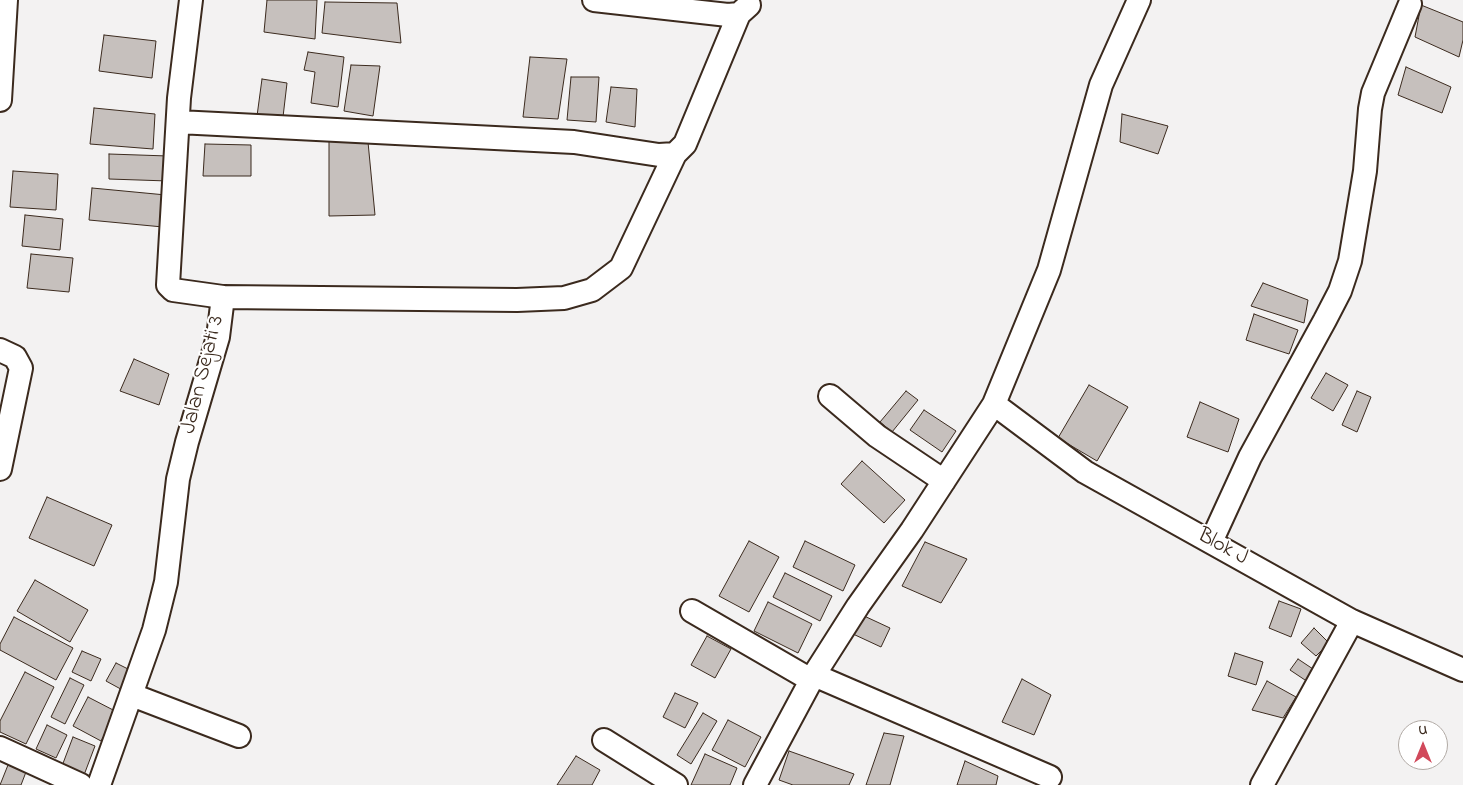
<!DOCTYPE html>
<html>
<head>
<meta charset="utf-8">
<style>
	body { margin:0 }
	#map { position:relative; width:1463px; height:785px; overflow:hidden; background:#f3f2f2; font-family:"Indie Flower",sans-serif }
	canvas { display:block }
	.north { position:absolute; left:1398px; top:720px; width:50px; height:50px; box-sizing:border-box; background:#fff; border:1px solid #b1aaa5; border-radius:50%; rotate:0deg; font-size:14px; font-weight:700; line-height:20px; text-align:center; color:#3b2a1e }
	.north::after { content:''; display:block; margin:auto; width:18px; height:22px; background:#d1495b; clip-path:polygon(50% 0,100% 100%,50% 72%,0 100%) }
</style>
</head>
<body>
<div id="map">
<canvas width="1463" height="785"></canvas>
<div class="north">U</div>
</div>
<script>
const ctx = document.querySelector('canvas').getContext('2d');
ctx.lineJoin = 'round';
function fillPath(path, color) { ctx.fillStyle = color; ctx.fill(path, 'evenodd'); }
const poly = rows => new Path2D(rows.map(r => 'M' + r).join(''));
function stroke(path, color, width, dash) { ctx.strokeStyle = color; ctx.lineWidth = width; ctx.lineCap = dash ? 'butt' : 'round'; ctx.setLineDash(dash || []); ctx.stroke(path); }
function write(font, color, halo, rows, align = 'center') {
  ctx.font = font + ' "Indie Flower",sans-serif'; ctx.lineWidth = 4; ctx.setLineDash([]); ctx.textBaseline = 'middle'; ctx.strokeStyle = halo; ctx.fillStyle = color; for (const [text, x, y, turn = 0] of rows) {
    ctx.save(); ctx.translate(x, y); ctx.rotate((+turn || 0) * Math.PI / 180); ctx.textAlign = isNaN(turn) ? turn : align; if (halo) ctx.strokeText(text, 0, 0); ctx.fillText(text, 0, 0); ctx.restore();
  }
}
const building = poly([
	[267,0,317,0,315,39,264,32,267,0],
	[325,2,397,3,401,43,322,33,325,2],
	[1421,5,1463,22,1463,40,1459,57,1415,37,1421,5],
	[104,35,156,41,152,78,99,71,104,35],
	[308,52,344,57,338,107,311,103,315,72,304,70,308,52],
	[530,57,567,59,558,119,523,117,530,57],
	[351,65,380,66,373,116,344,111,351,65],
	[1406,67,1451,87,1442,113,1398,95,1406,67],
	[571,77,599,77,596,122,567,120,571,77],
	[262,79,287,83,283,117,257,116,262,79],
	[611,87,637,89,635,127,606,122,611,87],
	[94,108,155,114,153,149,90,144,94,108],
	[1122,114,1168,126,1158,154,1120,142,1122,114],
	[329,140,368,142,375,215,329,216,329,140],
	[205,144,251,145,251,176,203,176,205,144],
	[109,154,168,156,168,181,109,179,109,154],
	[13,171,58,174,56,210,10,207,13,171],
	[92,188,166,195,163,227,89,220,92,188],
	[25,215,63,219,60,250,22,246,25,215],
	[31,254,73,258,69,292,27,288,31,254],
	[1263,283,1308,300,1304,323,1251,306,1263,283],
	[1254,314,1298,330,1289,354,1246,340,1254,314],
	[134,359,169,374,159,405,120,391,134,359],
	[1326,373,1348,385,1333,411,1311,398,1326,373],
	[1089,385,1128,407,1097,461,1058,438,1089,385],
	[906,391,918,400,892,432,880,422,906,391],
	[1357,391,1371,397,1357,432,1342,425,1357,391],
	[1200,402,1239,419,1228,452,1187,437,1200,402],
	[924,410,956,431,942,452,910,430,924,410],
	[862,461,905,500,884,523,841,484,862,461],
	[47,497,112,525,94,566,29,538,47,497],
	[749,541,779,557,749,612,719,596,749,541],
	[805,541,855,565,843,591,793,567,805,541],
	[925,542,967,559,941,603,902,586,925,542],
	[785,573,832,596,820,621,773,597,785,573],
	[35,580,88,610,70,642,17,611,35,580],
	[1279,601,1301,609,1291,637,1269,628,1279,601],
	[768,602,812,624,798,653,754,631,768,602],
	[862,615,890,628,881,647,853,634,862,615],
	[14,617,73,648,56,680,0,650,0,644,14,617],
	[1314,628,1329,643,1316,656,1301,643,1314,628],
	[707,636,731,649,715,678,691,665,707,636],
	[82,651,101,659,91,681,72,672,82,651],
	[1235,653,1263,662,1256,685,1228,676,1235,653],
	[1298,659,1322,675,1314,686,1290,670,1298,659],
	[116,663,138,674,128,693,106,681,116,663],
	[25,672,54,687,26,744,0,732,0,721,25,672],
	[70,678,84,685,65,724,51,717,70,678],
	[1022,679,1051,695,1034,735,1002,722,1022,679],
	[1267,681,1296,697,1283,718,1252,710,1267,681],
	[675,693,698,703,685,728,663,717,675,693],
	[88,697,117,712,101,741,73,726,88,697],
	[703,713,717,721,691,764,677,755,703,713],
	[728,720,761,737,745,767,712,750,728,720],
	[47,725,67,735,56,758,36,749,47,725],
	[884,733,904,736,890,785,866,785,884,733],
	[73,737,95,746,84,775,62,766,73,737],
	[789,751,854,774,849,785,793,785,779,780,789,751],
	[705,754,737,768,730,785,691,785,705,754],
	[576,756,600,770,592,785,557,785,576,756],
	[965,761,998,776,996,785,957,785,965,761],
	[8,765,26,772,21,785,0,785,8,765]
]);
const minor = poly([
	[594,0,728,15,739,14,749,5],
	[0,100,6,0],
	[178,122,574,142,659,155,675,154,685,144,739,14],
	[223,297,517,300,564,298,592,290,621,268,675,154],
	[0,350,15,357,21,368,0,469],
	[830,396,877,436,944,481],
	[994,404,1085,472,1352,621,1463,670],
	[1211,542,1250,457,1325,320,1340,291,1350,261,1365,171,1370,109,1373,93,1410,4],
	[692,611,811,680],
	[814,675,1050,777],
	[132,695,239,736],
	[604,740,676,785],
	[0,748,81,785],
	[99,785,154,630,166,582,178,479,187,442,218,337,223,297,173,290,168,285,179,98,191,0],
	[755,785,814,675,858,606,912,530,994,404,1049,270,1101,85,1139,0],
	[1262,785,1352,621]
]);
const streetNames = [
	["Jalan Sejati 3",204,375,-76],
	["Blok J",1222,548,29]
];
fillPath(building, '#c6c0bd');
stroke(building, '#3b2a1e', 1);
stroke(minor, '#3b2a1e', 26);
stroke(minor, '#fff', 22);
write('22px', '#3b2a1e', '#fff', streetNames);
</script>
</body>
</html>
